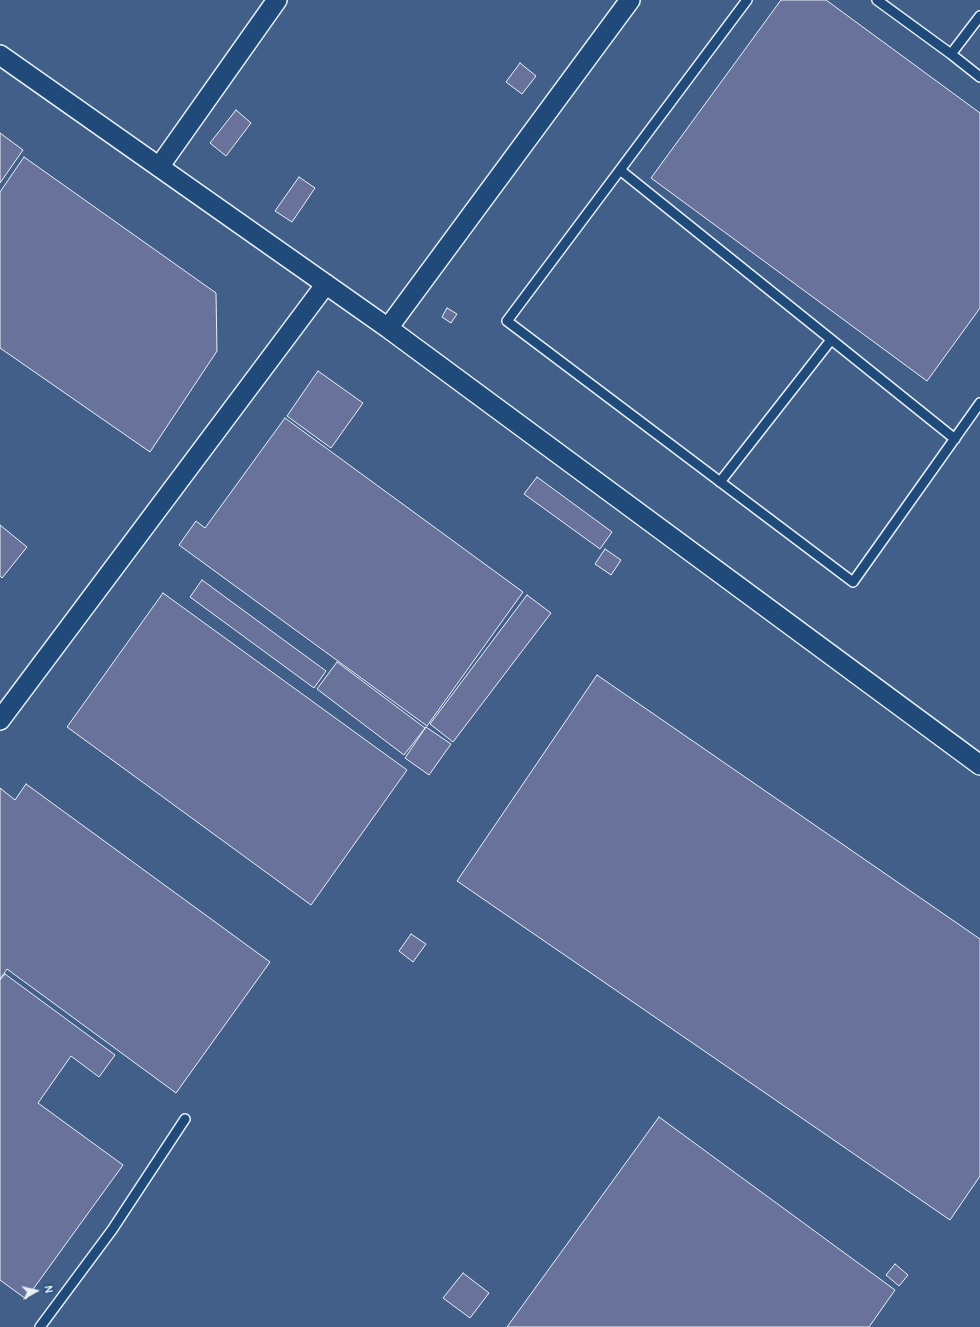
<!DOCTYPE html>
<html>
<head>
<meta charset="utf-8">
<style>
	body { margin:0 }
	#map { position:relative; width:980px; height:1327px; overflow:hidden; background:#2e5280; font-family:Pangolin,sans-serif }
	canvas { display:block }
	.north { position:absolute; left:16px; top:1271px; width:40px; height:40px; -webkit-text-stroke:3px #1f4a7a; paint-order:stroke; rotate:82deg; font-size:11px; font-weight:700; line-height:16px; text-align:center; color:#e8f1f8 }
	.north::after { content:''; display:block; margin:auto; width:14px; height:18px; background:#e8f1f8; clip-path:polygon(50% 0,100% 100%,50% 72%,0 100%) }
</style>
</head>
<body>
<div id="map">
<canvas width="980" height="1327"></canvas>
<div class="north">N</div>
</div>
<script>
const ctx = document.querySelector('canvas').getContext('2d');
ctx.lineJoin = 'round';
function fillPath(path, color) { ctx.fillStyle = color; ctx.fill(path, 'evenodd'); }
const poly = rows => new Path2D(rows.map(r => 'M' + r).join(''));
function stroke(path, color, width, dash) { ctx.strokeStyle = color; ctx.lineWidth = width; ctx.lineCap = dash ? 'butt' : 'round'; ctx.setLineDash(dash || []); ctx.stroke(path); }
const built = poly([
	[0,0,980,0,980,1327,0,1327]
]);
const building = poly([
	[781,0,826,0,980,113,980,308,927,381,651,178,781,0],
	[520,63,536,76,522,94,506,82,520,63],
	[236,110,251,123,226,156,210,143,236,110],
	[0,133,23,150,0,183,0,133],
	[24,157,216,293,217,351,150,452,0,348,0,192,24,157],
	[299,177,315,188,292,222,275,211,299,177],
	[447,308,457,314,451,323,442,317,447,308],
	[318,371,363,403,331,448,287,416,318,371],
	[285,418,523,592,427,726,179,545,196,521,205,528,285,418],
	[537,477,612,532,600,549,524,494,537,477],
	[0,525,27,547,2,578,0,576,0,525],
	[605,549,621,560,611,575,595,564,605,549],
	[202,580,326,671,314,688,190,597,202,580],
	[163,593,407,770,311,905,67,727,163,593],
	[527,595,551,613,453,742,430,724,527,595],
	[337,662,425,728,404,755,317,689,337,662],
	[597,675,980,939,980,1176,950,1220,457,881,597,675],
	[426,727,451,744,429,775,405,758,426,727],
	[26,784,270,962,176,1093,7,969,0,979,0,788,15,800,26,784],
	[411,934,426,944,413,962,399,951,411,934],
	[5,974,115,1055,99,1077,71,1056,38,1103,123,1165,26,1299,0,1280,0,980,5,974],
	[659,1117,895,1290,869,1327,507,1327,659,1117],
	[895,1264,908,1275,899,1286,886,1275,895,1264],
	[463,1273,489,1293,470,1318,443,1298,463,1273]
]);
const lane = poly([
	[747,0,507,321,853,582,980,403],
	[877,0,951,54,980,16],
	[951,54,980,77],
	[620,170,955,439],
	[720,482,831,340],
	[40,1327,112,1230,185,1119]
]);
const street = poly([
	[0,55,388,328,980,765],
	[159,167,277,0],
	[388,328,630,0],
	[0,720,326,284]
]);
fillPath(built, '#425f8a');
fillPath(building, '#68729a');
stroke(building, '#e8f1f8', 1);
stroke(lane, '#e8f1f8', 12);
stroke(street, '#e8f1f8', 22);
stroke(lane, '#1f4a7a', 9);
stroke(street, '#1f4a7a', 19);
</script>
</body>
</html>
